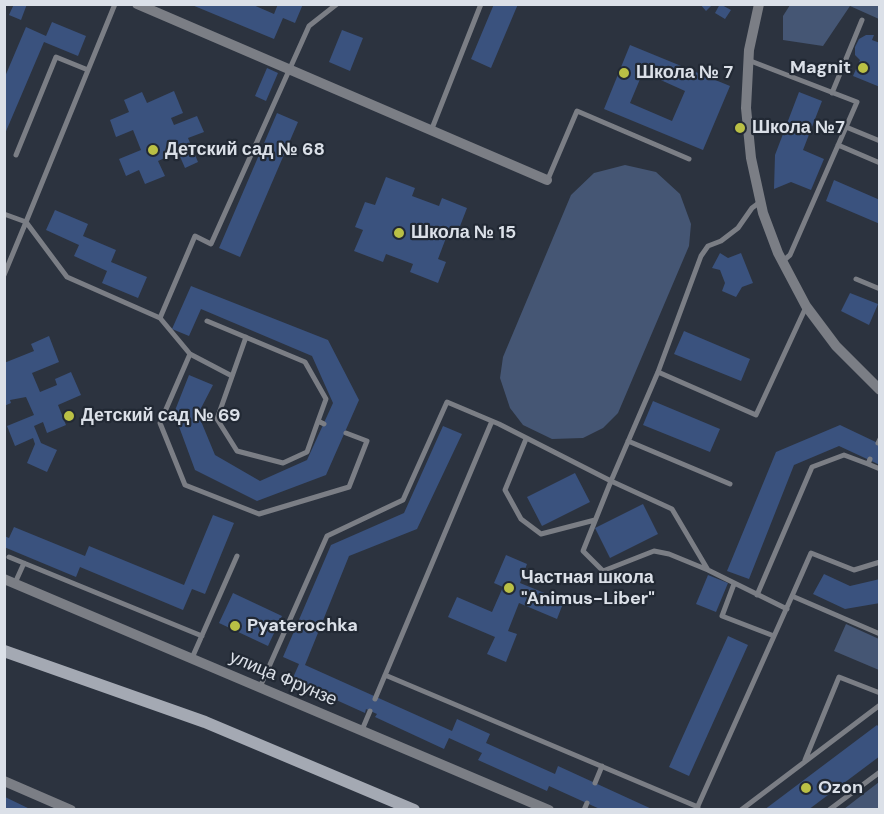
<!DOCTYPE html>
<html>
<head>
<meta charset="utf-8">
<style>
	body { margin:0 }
	#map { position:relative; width:884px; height:814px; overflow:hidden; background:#2c333f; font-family:"DM Sans",sans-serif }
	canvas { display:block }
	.frame { position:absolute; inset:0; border:6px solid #dbe0e8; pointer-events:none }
</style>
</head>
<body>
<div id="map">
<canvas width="884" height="814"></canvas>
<div class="frame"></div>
</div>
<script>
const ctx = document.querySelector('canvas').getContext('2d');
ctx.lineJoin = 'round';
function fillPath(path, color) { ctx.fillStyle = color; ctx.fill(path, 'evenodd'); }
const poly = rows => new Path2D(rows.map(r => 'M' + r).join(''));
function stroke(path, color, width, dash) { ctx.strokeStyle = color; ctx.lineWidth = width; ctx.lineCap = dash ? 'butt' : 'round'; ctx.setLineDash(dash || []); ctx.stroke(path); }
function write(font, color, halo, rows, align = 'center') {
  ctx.font = font + ' "DM Sans",sans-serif'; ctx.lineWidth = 4.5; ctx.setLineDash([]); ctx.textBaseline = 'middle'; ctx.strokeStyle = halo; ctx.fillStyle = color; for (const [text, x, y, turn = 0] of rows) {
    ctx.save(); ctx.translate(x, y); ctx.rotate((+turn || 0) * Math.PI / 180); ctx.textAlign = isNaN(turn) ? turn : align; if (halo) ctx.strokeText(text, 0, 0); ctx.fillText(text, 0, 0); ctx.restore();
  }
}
const green = poly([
	[790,5,879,5,879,19,850,6,823,46,783,40,783,16],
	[625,165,656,172,680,194,691,224,689,246,618,413,603,428,583,438,552,439,523,425,510,408,500,378,503,357,571,195,594,173],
	[846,624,879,639,879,670,834,651],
	[879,781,879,809,844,809,879,782]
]);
const building = poly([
	[14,4,27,4,21,20,9,15],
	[251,4,274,14,278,4,303,4,295,23,283,18,274,39,192,5],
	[494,4,518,4,491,68,471,59],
	[700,4,713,4,706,11],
	[720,4,731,10,725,19,715,13],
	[52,22,86,36,78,56,44,42,4,136,4,79,26,27,46,36],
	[342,30,363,38,350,71,329,62],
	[866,35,874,35,872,40,880,43,880,87,853,76,860,60,855,55,855,47,859,39],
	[630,45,730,86,703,150,604,109],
	[643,72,685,91,672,121,630,103],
	[267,68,278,73,266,101,255,96],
	[174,91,183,113,171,118,174,125,197,116,204,132,188,138,198,162,185,168,178,152,158,161,165,176,145,184,139,170,126,176,119,159,141,150,133,130,116,137,110,120,129,112,124,100,142,92,147,103],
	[799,92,822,101,803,150,824,159,811,190,791,182,774,189,775,155],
	[277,113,298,122,240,257,219,248],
	[386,177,415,188,412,196,439,206,442,198,467,208,457,234,449,230,438,259,446,262,438,283,410,272,413,264,386,254,383,262,354,251,363,230,355,227,365,202,375,205],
	[834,180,880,200,880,224,826,201],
	[55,210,88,224,83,236,116,250,111,262,147,277,138,298,102,283,107,271,74,256,79,245,46,230],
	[720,253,728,258,741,253,753,283,742,287,736,297,722,291,725,283,720,270,712,268],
	[191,286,328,340,359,400,326,475,257,501,195,470,174,413,189,375,213,385,198,414,215,455,260,481,307,460,333,403,312,356,201,309,189,336,172,329],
	[850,293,878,304,869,325,841,311],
	[684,331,750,359,741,381,674,354],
	[49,336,59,362,32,373,40,392,57,385,55,379,71,372,81,395,58,405,66,425,47,433,43,422,34,426,41,443,57,450,47,472,27,463,35,444,33,438,15,446,7,426,34,415,26,397,10,400,11,403,4,406,4,363,34,351,31,344],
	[653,401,720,429,710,452,643,425],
	[840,425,880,444,880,465,839,446,794,465,749,579,727,571,776,452],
	[443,426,462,434,417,529,349,556,305,665,452,731,457,719,490,734,486,743,555,774,558,766,654,810,602,810,549,786,547,791,478,760,482,753,449,738,444,749,375,717,377,714,366,709,365,713,292,680,299,664,283,657,331,545,404,513],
	[575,473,590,502,542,526,527,497],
	[643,504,658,534,610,558,595,528],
	[213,515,234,523,205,594,192,589,183,610,80,567,76,577,4,547,4,536,9,538,14,527,85,556,89,546,184,585],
	[506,555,527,564,520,583,564,601,557,619,519,603,508,631,517,634,506,662,487,654,495,637,448,617,457,597,492,612,503,587,494,583],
	[824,574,850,586,880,579,880,603,845,609,813,594],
	[708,575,728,583,716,612,696,604],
	[233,593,282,616,268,646,219,623],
	[728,636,748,645,689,776,669,767],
	[877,725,880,728,880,756,808,810,764,810],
	[5,797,32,810,5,810]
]);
const lane = poly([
	[748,60,857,102,790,255,783,261],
	[832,93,862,20],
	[846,127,880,141],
	[431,131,481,4],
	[838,145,880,163],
	[16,155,56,57,88,70],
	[548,179,577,111,689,159],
	[4,214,26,222,115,4],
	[26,222,67,277,160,318,190,354],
	[4,275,26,222],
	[856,279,880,289],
	[160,318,195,236,211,244,309,26,337,4],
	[207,321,305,362,326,399,318,421],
	[246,337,217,419,237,451,283,463,307,452,318,421,324,424],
	[658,372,756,415,806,307],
	[232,376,190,354,160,423,185,485,259,514,349,487,367,441,346,433],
	[526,439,505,490,521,519,541,534,595,520],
	[628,441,730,484],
	[878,443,880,439],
	[868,464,880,469],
	[9,557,202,636],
	[708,570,669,554,654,551,603,571,583,551,611,481,672,509,708,570,787,609],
	[15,583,24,563],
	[734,584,722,616,774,636],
	[757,595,812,467,844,455,868,464,870,459],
	[792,596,811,553,854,570,880,562],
	[192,658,237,556],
	[385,675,698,807],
	[260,687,327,536,403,500,447,402,499,424,611,481,658,372,701,256,708,246,721,241,738,228,752,208,760,202],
	[375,699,492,421],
	[362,730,370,711],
	[805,760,839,677,880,693],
	[595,783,602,766],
	[697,808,792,596,880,634],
	[584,810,587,803],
	[741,810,880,705],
	[829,810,880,772]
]);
const street = poly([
	[137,4,547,180],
	[759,4,749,50,746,108,751,158,763,213,778,253,806,306,836,346,880,390],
	[4,579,549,810],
	[4,781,71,810]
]);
const secondary = poly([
	[4,651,205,722,414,810]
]);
const markers = [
	[863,68,6,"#bac045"],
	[624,73,6,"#bac045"],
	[740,128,6,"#bac045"],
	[153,150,6,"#bac045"],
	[399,233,6,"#bac045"],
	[69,416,6,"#bac045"],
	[509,588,6,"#bac045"],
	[235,626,6,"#bac045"],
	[806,788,6,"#bac045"]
];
const poiNames = [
	["Magnit",851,68,"right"],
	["Школа № 7",636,73],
	["Школа №7",752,128],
	["Детский сад № 68",165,150],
	["Школа № 15",411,233],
	["Детский сад № 69",81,416],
	["Частная школа",521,578],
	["\"Animus-Liber\"",521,599],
	["Pyaterochka",247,626],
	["Ozon",818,788]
];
const streetNames = [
	["улица Фрунзе",283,679,23]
];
fillPath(green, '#455674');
fillPath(building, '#3a527e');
stroke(lane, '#7b7e85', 5);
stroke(street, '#7b7e85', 10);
stroke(secondary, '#a4a9b3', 12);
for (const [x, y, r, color] of markers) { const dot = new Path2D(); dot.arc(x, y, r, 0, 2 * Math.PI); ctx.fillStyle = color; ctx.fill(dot); stroke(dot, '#222934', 2); }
write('bold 18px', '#dbe0e8', '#222934', poiNames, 'left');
write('18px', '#dbe0e8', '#222934', streetNames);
</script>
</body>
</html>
